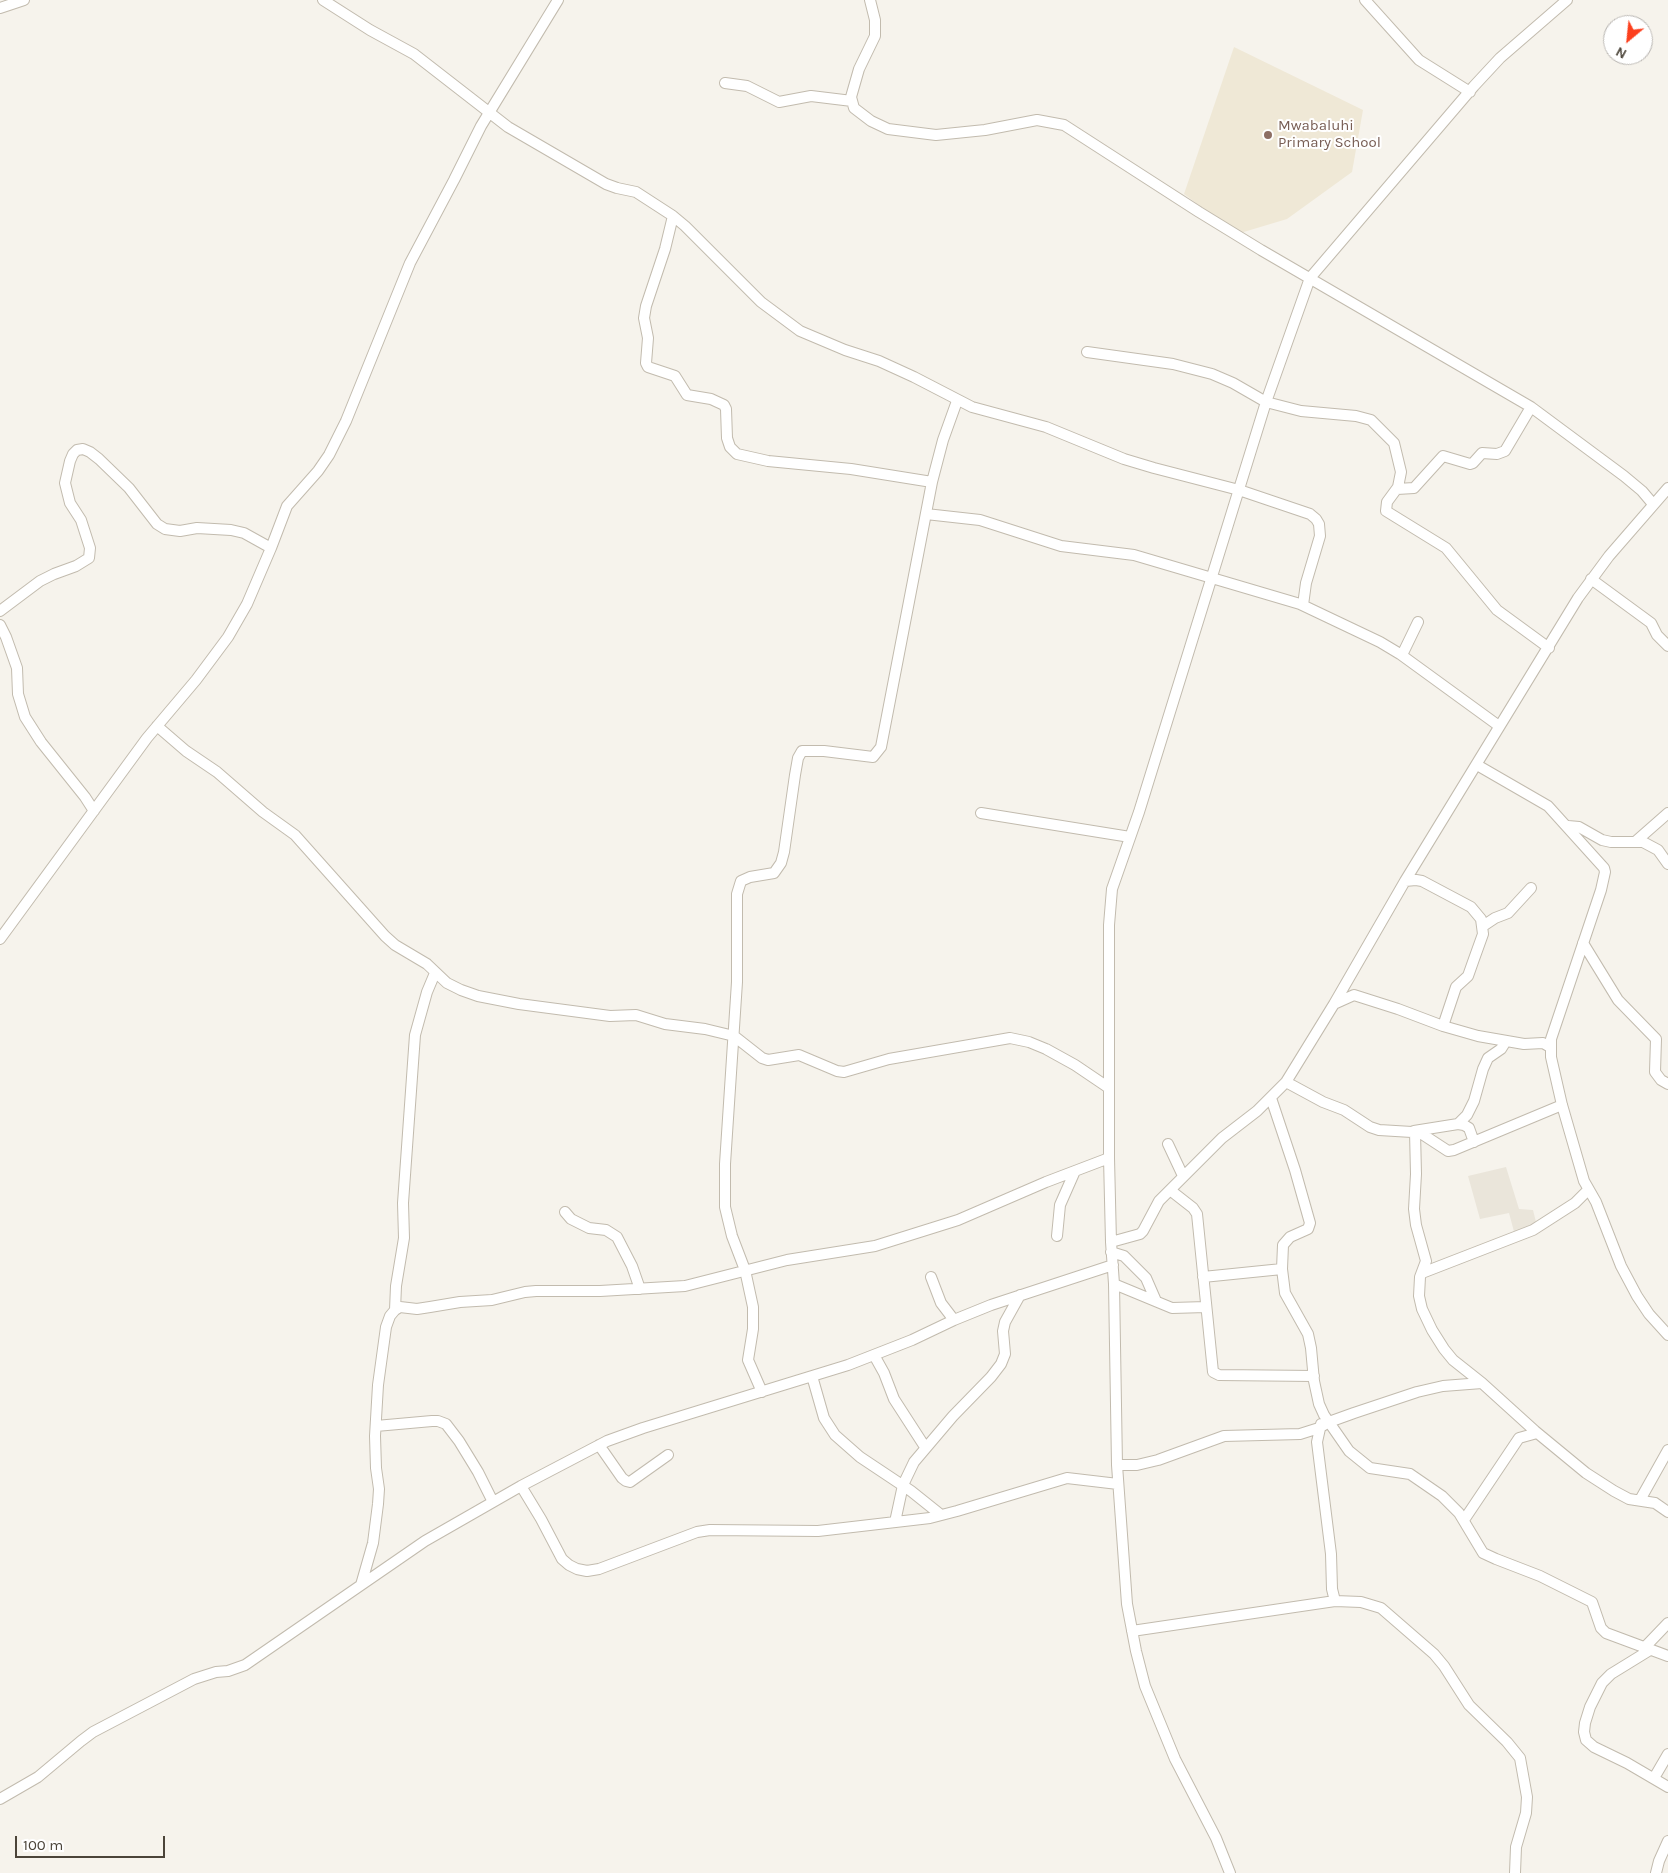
<!DOCTYPE html>
<html>
<head>
<meta charset="utf-8">
<style>
	body { margin:0 }
	#map { position:relative; width:1668px; height:1873px; overflow:hidden; background:#f6f3ec; font-family:Karla,sans-serif }
	canvas { display:block }
	.north { position:absolute; left:1603px; top:15px; width:50px; height:50px; box-sizing:border-box; background:#fff; border:1px solid #b7b4b0; border-radius:50%; rotate:208deg; font-size:14px; font-weight:700; line-height:20px; text-align:center; color:#4b4439 }
	.north::after { content:''; display:block; margin:auto; width:18px; height:22px; background:#fc3f1d; clip-path:polygon(50% 0,100% 100%,50% 72%,0 100%) }
	.scale { position:absolute; left:15px; top:1836px; width:150px; height:22px; box-sizing:border-box; border:2px solid #4b4439; border-top:0; padding-left:6px; font-size:15px; line-height:18px; white-space:nowrap; color:#4b4439; -webkit-text-stroke:4px #fff; paint-order:stroke }
</style>
</head>
<body>
<div id="map">
<canvas width="1668" height="1873"></canvas>
<div class="north">N</div>
<div class="scale">100 m</div>
</div>
<script>
const ctx = document.querySelector('canvas').getContext('2d');
ctx.lineJoin = 'round';
function fillPath(path, color) { ctx.fillStyle = color; ctx.fill(path, 'evenodd'); }
const poly = rows => new Path2D(rows.map(r => 'M' + r).join(''));
function stroke(path, color, width, dash) { ctx.strokeStyle = color; ctx.lineWidth = width; ctx.lineCap = dash ? 'butt' : 'round'; ctx.setLineDash(dash || []); ctx.stroke(path); }
function write(font, color, halo, rows, align = 'center') {
  ctx.font = font + ' Karla,sans-serif'; ctx.lineWidth = 4; ctx.setLineDash([]); ctx.textBaseline = 'middle'; ctx.strokeStyle = halo; ctx.fillStyle = color; for (const [text, x, y, turn = 0] of rows) {
    ctx.save(); ctx.translate(x, y); ctx.rotate((+turn || 0) * Math.PI / 180); ctx.textAlign = isNaN(turn) ? turn : align; if (halo) ctx.strokeText(text, 0, 0); ctx.fillText(text, 0, 0); ctx.restore();
  }
}
const residential = poly([
	[1506,1167,1519,1209,1533,1210,1538,1230,1516,1239,1509,1213,1480,1219,1468,1176]
]);
const education = poly([
	[1234,47,1363,110,1352,172,1287,219,1237,234,1184,194]
]);
const minor = poly([
	[323,0,370,30,414,54,508,127,606,184,617,188,636,192,673,216,685,226,761,302,800,331,845,350,879,361,914,377,972,407,1046,427,1124,459,1154,468,1239,490,1310,514,1316,519,1319,524,1320,536,1306,583,1303,605],
	[870,0,875,20,875,36,859,69,851,97,854,108,871,121,888,129,936,135,985,130,1037,120,1064,125,1199,212,1261,250,1531,407,1624,476,1642,491,1653,504],
	[1365,0,1419,60,1470,92],
	[0,8,24,0],
	[725,83,747,86,779,102,811,96,852,101],
	[673,216,665,249,646,306,644,318,648,338,646,363,648,367,675,376,687,395,711,399,724,405,726,409,727,438,730,447,737,454,768,461,851,469,932,482],
	[1087,352,1173,364,1212,374,1233,383,1266,402,1301,411,1356,416,1371,420,1394,443,1401,472,1398,487,1387,502,1386,511,1446,548,1497,610,1549,648],
	[1397,489,1414,488,1443,456,1470,464,1473,463,1482,453,1497,454,1505,451,1531,407],
	[926,514,980,520,1061,546,1134,555,1300,604,1380,642,1400,654,1499,726],
	[1591,579,1651,623,1657,635,1668,646],
	[0,611,40,581,54,574,76,566,89,558,90,548,81,520,70,503,65,483,70,461,73,454,77,450,83,449,90,452,99,459,129,488,157,524,165,529,180,531,197,528,231,530,244,533,271,548],
	[0,625,6,637,17,668,18,694,25,717,41,742,85,797,94,811],
	[1402,655,1418,622],
	[157,726,186,751,217,772,263,812,295,835,385,936,395,945,427,964,447,983,461,990,478,996,519,1004,610,1016,636,1015,665,1024,705,1029,734,1036,762,1058,768,1060,799,1055,837,1071,844,1072,889,1059,1010,1038,1029,1042,1046,1049,1075,1065,1109,1088],
	[1477,765,1548,806,1604,868,1605,872,1601,890,1551,1039,1551,1057,1562,1105,1584,1181,1596,1202,1621,1266,1637,1296,1649,1314,1668,1335],
	[981,813,1130,837],
	[1568,826,1579,827,1602,840,1611,842,1643,842,1658,850,1668,864],
	[1635,842,1668,813],
	[1405,881,1416,880,1422,881,1471,907,1481,919,1483,934,1474,959,1468,976,1456,987,1443,1026],
	[1483,926,1495,918,1508,913,1531,888],
	[0,939,147,738,196,680,228,637,247,604,271,548,287,506,318,471,329,455,346,421,410,263,454,180,481,126,558,0],
	[1583,943,1618,1000,1656,1039,1655,1072,1661,1080,1668,1084],
	[1334,1004,1354,995,1398,1009,1443,1026,1478,1036,1524,1044,1543,1043,1550,1047],
	[1286,1082,1323,1102,1344,1110,1370,1127,1379,1130,1412,1132,1422,1134,1448,1151,1454,1150,1562,1105],
	[1271,1098,1295,1170,1310,1223,1308,1229,1290,1237,1283,1245,1282,1269,1285,1293,1308,1334,1311,1348,1314,1381,1319,1404,1324,1415,1349,1451,1370,1468,1410,1474,1442,1496,1459,1513,1483,1553,1496,1559,1540,1576,1592,1602,1601,1628,1606,1633,1668,1656],
	[1458,1124,1467,1115,1474,1101,1483,1069,1488,1058,1501,1049,1506,1041],
	[1414,1131,1458,1124,1464,1125,1469,1128,1474,1142],
	[1415,1132,1416,1174,1414,1209,1416,1225,1426,1261,1420,1277,1419,1296,1422,1309,1432,1330,1444,1349,1453,1360,1482,1383,1535,1431,1586,1473,1614,1491,1629,1499,1655,1503,1668,1512],
	[1168,1144,1183,1176],
	[1170,1190,1193,1208,1197,1214,1213,1372,1219,1375,1314,1376],
	[565,1212,571,1219,589,1228,606,1230,617,1237,632,1266,640,1289],
	[1057,1236,1060,1205,1075,1171],
	[1111,1242,1140,1234,1143,1231,1159,1201,1222,1138,1257,1111,1286,1082,1334,1004,1405,881,1578,598,1609,556,1668,488],
	[1111,1252,1124,1256,1146,1278,1156,1301],
	[1422,1273,1533,1230,1575,1203,1588,1190],
	[931,1277,941,1303,954,1320],
	[1203,1277,1282,1269],
	[1114,1284,1172,1308,1206,1307],
	[395,1310,396,1286,404,1238,403,1203,415,1035,427,992,435,973],
	[874,1355,884,1373,894,1399,925,1447],
	[812,1376,824,1418,835,1435,860,1457,911,1491,941,1515],
	[762,1392,748,1360,753,1329,753,1307,745,1270,732,1236,725,1207,725,1164,737,982,737,894,741,881,750,877,774,873,781,863,784,852,795,775,798,758,802,751,824,751,873,757,881,747,932,482,943,440,957,401],
	[1321,1424,1317,1442,1331,1554,1332,1589,1335,1601],
	[376,1426,432,1421,438,1421,446,1424,459,1441,478,1472,493,1502],
	[599,1445,622,1478,626,1481,630,1482,668,1455],
	[1117,1465,1137,1465,1158,1460,1224,1436,1300,1434,1319,1428,1329,1422,1354,1413,1417,1392,1443,1386,1482,1383],
	[521,1486,541,1519,562,1559,569,1565,577,1569,587,1571,599,1569,697,1532,710,1530,818,1531,930,1518,957,1511,1067,1478,1118,1484],
	[1640,1500,1668,1450],
	[1464,1520,1519,1438,1537,1433],
	[895,1522,903,1485,914,1462,953,1416,991,1377,1001,1364,1005,1354,1003,1331,1005,1322,1020,1295],
	[361,1585,373,1543,378,1504,379,1489,376,1468,375,1436,378,1385,386,1327,390,1316,395,1310,400,1307,417,1309,430,1307,460,1302,492,1300,525,1292,536,1291,600,1291,685,1286,787,1260,875,1246,958,1220,1046,1182,1109,1158],
	[1132,1631,1335,1601,1361,1602,1381,1608,1434,1654,1444,1666,1469,1705,1507,1742,1520,1758,1527,1797,1526,1813,1516,1847,1515,1873],
	[1645,1647,1668,1623],
	[1650,1650,1611,1674,1602,1683,1590,1707,1585,1723,1584,1732,1586,1740,1594,1747,1627,1763,1668,1787],
	[1654,1778,1668,1754],
	[0,1799,38,1777,81,1741,93,1732,194,1679,216,1672,228,1671,245,1665,425,1541,521,1486,607,1441,643,1428,848,1365,912,1340,954,1320,991,1305,1113,1265],
	[1230,1873,1216,1838,1175,1759,1145,1686,1136,1651,1127,1604,1117,1465,1114,1284,1111,1242,1109,1158,1109,925,1112,889,1139,812,1266,402,1310,278,1474,86,1500,58,1567,0],
	[1656,1873,1659,1861,1668,1841]
]);
const markers = [
	[1268,135,5,"#8d6e63"]
];
const educationNames = [
	["Mwabaluhi",1278,126],
	["Primary School",1278,143]
];
fillPath(residential, '#eae5da');
fillPath(education, '#efe8d6');
stroke(minor, '#c2bbae', 12);
stroke(minor, '#fff', 10);
for (const [x, y, r, color] of markers) { const dot = new Path2D(); dot.arc(x, y, r, 0, 2 * Math.PI); ctx.fillStyle = color; ctx.fill(dot); stroke(dot, '#fff', 2); }
write('15px', '#785e54', '#fff', educationNames, 'left');
</script>
</body>
</html>
